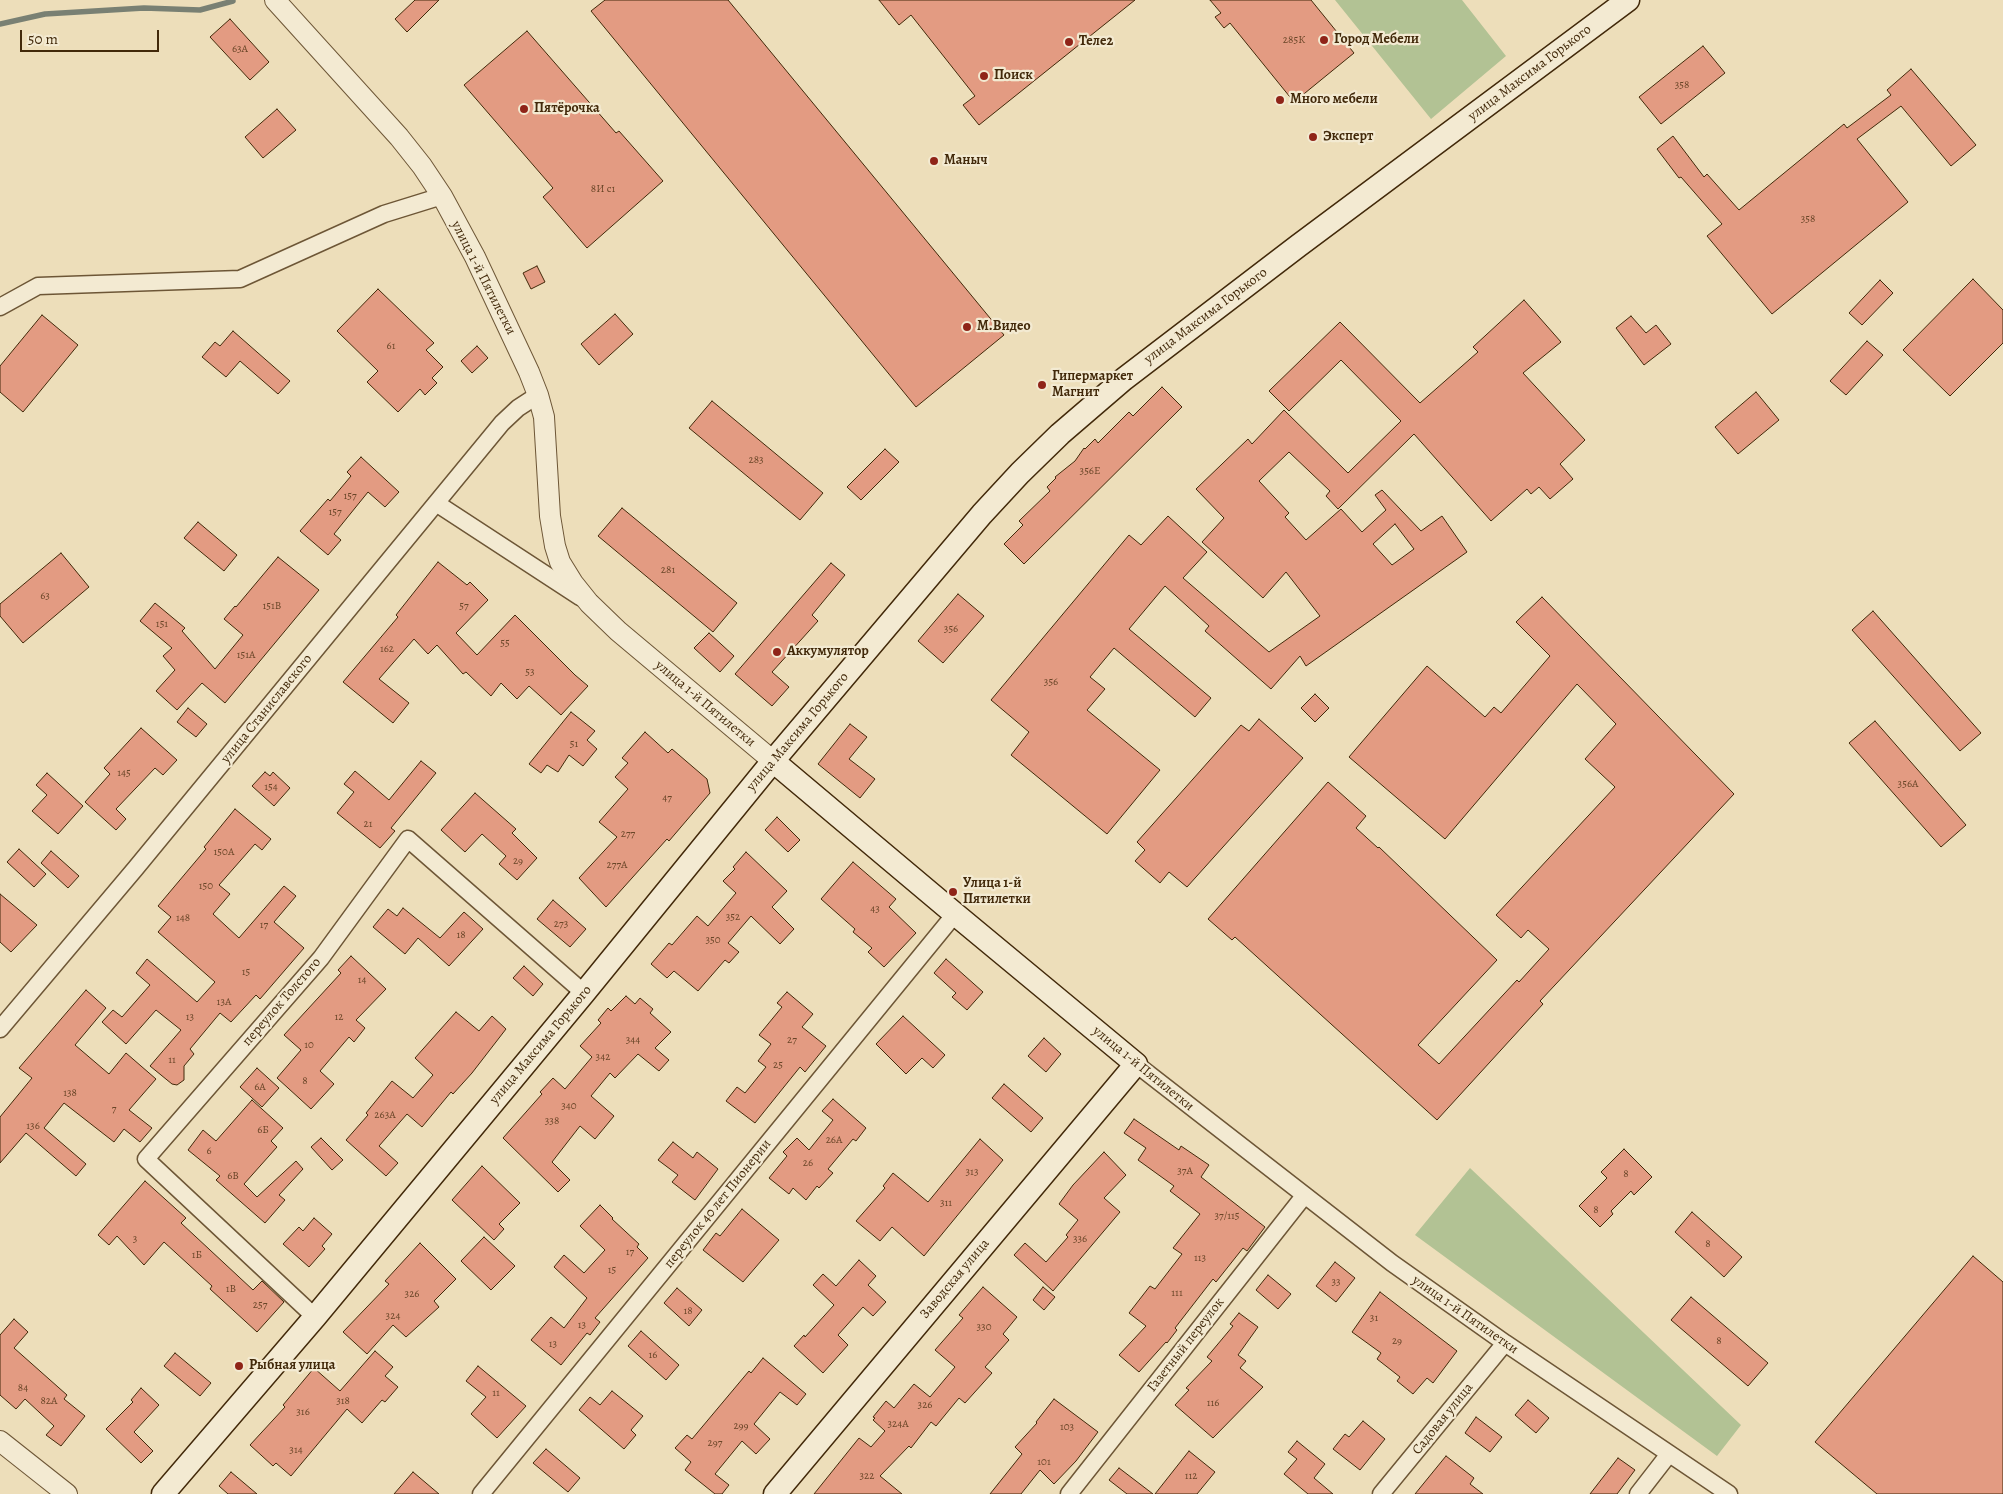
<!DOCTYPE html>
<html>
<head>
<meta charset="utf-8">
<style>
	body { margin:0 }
	#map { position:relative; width:2003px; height:1494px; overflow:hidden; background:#eddeba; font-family:Alegreya,serif }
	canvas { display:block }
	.scale { position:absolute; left:20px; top:30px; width:139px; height:22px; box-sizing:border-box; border:2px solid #42290a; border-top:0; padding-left:6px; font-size:15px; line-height:18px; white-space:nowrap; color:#42290a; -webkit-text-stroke:4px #f3ead2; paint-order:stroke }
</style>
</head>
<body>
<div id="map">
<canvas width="2003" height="1494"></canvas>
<div class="scale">50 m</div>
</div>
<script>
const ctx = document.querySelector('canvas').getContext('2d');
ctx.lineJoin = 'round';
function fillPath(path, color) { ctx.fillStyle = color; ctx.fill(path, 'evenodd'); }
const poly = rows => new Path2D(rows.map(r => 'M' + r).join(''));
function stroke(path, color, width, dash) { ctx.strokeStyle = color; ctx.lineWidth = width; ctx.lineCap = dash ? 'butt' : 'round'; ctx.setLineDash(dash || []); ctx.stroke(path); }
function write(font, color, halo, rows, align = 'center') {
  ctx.font = font + ' Alegreya,serif'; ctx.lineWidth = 4.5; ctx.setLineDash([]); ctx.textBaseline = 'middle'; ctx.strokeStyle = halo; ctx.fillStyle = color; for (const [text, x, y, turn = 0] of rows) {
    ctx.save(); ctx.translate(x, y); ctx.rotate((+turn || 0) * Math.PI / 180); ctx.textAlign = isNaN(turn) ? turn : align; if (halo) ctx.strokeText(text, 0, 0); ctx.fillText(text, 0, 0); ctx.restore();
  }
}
const green = poly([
	[1335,0,1462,0,1506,56,1431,119],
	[1470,1168,1741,1425,1717,1456,1415,1235]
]);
const stream = poly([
	[0,24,45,14,144,8,200,10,233,1]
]);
const building = poly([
	[415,0,439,0,407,32,395,19,415,0],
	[605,0,728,0,1004,335,916,407,591,11,605,0],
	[879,0,1135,0,979,125,963,105,975,96,911,15,899,25,879,0],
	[1210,0,1311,0,1354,53,1294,102,1230,23,1224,28,1215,17,1221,13,1210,0],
	[230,19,269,62,250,80,210,37,230,19],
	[527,31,616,133,619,131,663,181,587,248,543,197,553,188,464,85,527,31],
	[1703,46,1725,73,1661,124,1639,97,1703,46],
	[1911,69,1976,145,1951,166,1901,106,1857,139,1908,202,1772,314,1707,236,1722,224,1681,177,1679,178,1657,149,1673,136,1704,177,1707,174,1739,210,1844,124,1847,128,1891,95,1887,90,1911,69],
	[277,109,296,130,263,158,245,137,277,109],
	[537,266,545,282,531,289,523,273,537,266],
	[1973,279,2003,310,2003,343,1950,396,1903,350,1973,279],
	[1880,280,1893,293,1862,325,1849,313,1880,280],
	[378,289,434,343,426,350,443,367,432,378,437,383,425,395,420,389,398,412,367,382,378,371,337,331,378,289],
	[1524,300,1561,342,1523,373,1585,440,1560,464,1573,479,1550,499,1539,487,1531,494,1527,489,1491,521,1414,434,1338,509,1326,496,1330,491,1289,452,1259,481,1289,513,1285,517,1306,540,1341,509,1362,532,1386,510,1375,495,1382,490,1421,531,1442,516,1467,552,1306,666,1300,656,1271,689,1205,631,1209,626,1165,586,1129,629,1211,698,1195,717,1114,648,1090,677,1105,689,1087,710,1160,770,1107,834,1011,755,1029,732,991,700,1129,535,1141,545,1168,516,1207,552,1183,578,1269,652,1320,616,1286,572,1263,598,1202,542,1224,518,1196,489,1248,439,1252,444,1284,410,1348,473,1401,421,1341,360,1289,411,1269,391,1340,322,1420,403,1478,352,1473,347,1524,300],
	[1395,524,1414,549,1392,565,1373,544,1395,524],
	[615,314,633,334,599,365,581,344,615,314],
	[42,315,78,345,23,412,0,392,0,366,42,315],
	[1631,316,1646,333,1656,325,1671,344,1644,365,1616,328,1631,316],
	[233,331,290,381,278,394,240,361,226,377,202,357,215,342,220,346,233,331],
	[1867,341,1883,355,1846,395,1830,381,1867,341],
	[477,346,488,358,472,373,461,361,477,346],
	[1162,387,1182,407,1024,564,1004,544,1023,525,1019,521,1050,491,1047,487,1056,478,1055,477,1075,461,1084,448,1085,449,1095,439,1098,443,1129,412,1133,416,1162,387],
	[1756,392,1779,420,1738,454,1715,427,1756,392],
	[712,401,823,493,800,520,689,428,712,401],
	[885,449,899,462,861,500,847,487,885,449],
	[361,457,399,492,385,507,368,492,334,534,341,540,328,555,300,531,328,499,330,501,351,476,347,472,361,457],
	[622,508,737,603,713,632,598,536,622,508],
	[198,522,237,555,224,571,184,538,198,522],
	[61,553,89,587,23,643,0,616,0,604,61,553],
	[278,557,319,590,225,703,202,683,177,710,156,691,175,670,163,656,172,648,140,621,155,603,185,628,182,631,215,669,243,635,224,619,235,606,236,607,278,557],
	[438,562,467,585,470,582,488,600,456,633,477,655,515,615,575,675,588,686,561,715,529,686,517,699,501,683,491,696,466,672,463,674,437,645,428,654,414,639,379,679,409,703,393,723,343,682,398,617,396,615,438,562],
	[831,563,845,575,812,615,818,621,772,672,789,687,772,706,735,674,831,563],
	[958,594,984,616,943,663,918,641,958,594],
	[1542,597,1734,794,1540,1001,1543,1004,1437,1120,1235,937,1232,940,1208,919,1328,782,1366,816,1356,828,1378,848,1379,847,1497,960,1418,1045,1439,1064,1517,980,1519,982,1549,949,1528,930,1521,938,1496,915,1615,787,1585,759,1616,724,1577,684,1445,839,1349,757,1427,666,1485,717,1494,707,1501,713,1550,656,1516,622,1542,597],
	[1873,611,1981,733,1960,751,1852,630,1873,611],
	[709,633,734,656,720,672,694,648,709,633],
	[1315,694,1329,708,1315,722,1301,708,1315,694],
	[188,708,207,724,196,737,177,722,188,708],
	[571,712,595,731,587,740,597,749,583,766,569,755,558,772,547,765,541,773,529,764,571,712],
	[1259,719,1303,758,1187,887,1169,872,1160,883,1135,861,1145,850,1137,842,1241,725,1249,731,1259,719],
	[1875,721,1966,825,1941,847,1849,743,1875,721],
	[850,724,867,737,849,759,875,779,860,798,818,764,850,724],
	[141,728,177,760,163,775,155,768,116,809,126,819,116,830,85,802,110,774,104,768,141,728],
	[645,732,668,753,672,749,707,779,710,793,669,841,667,839,606,907,579,878,617,837,599,822,628,789,615,777,628,763,622,758,645,732],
	[421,761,436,773,391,828,395,831,380,848,337,813,354,792,344,784,355,771,389,800,421,761],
	[265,772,270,776,273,772,290,788,274,806,252,786,265,772],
	[47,773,83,806,58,834,32,811,47,795,36,785,47,773],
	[475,793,516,829,512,833,537,858,517,880,499,864,506,856,482,834,465,852,441,830,475,793],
	[235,809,271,839,262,850,255,844,219,885,230,894,213,914,239,938,284,886,296,896,274,922,304,948,260,999,256,995,231,1022,220,1013,190,1049,194,1054,184,1066,184,1080,177,1085,172,1084,150,1066,181,1030,156,1010,126,1044,102,1022,113,1010,122,1017,150,985,136,973,147,959,197,1002,215,982,158,932,171,917,158,906,206,849,204,847,235,809],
	[777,817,800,840,788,852,765,830,777,817],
	[19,849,46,874,34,887,7,862,19,849],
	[51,851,79,876,68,888,41,863,51,851],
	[746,852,787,891,772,907,794,929,780,944,751,916,728,943,739,952,729,963,725,960,698,991,674,971,667,978,651,964,669,943,672,945,697,916,708,926,736,893,723,881,735,869,733,867,746,852],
	[853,862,896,899,889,907,916,933,884,967,868,952,872,948,853,932,855,929,821,899,853,862],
	[0,894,37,925,11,952,0,942,0,894],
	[553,900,586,929,570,947,537,919,553,900],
	[403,908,440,938,464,912,483,929,449,966,418,938,405,954,373,927,388,909,397,916,403,908],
	[351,956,386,989,356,1020,365,1028,354,1042,349,1037,320,1071,334,1084,311,1109,277,1078,301,1050,284,1035,341,973,338,970,351,956],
	[946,959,983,992,967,1010,952,997,956,993,934,973,946,959],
	[524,966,543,984,533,996,513,978,524,966],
	[86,990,106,1008,75,1045,109,1074,126,1053,156,1079,129,1110,152,1128,140,1142,124,1129,114,1142,64,1103,44,1128,86,1164,76,1176,26,1133,0,1163,0,1117,32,1078,19,1068,86,990],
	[787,992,813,1014,802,1027,826,1046,805,1072,800,1067,755,1123,726,1101,737,1087,745,1093,766,1067,758,1061,771,1044,759,1035,782,1007,777,1003,787,992],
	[626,996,635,1004,640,998,653,1009,650,1013,671,1032,655,1048,669,1060,659,1071,638,1054,615,1078,610,1073,591,1096,614,1116,595,1139,580,1126,552,1162,570,1180,558,1192,503,1138,542,1094,540,1092,553,1078,565,1089,592,1057,580,1046,601,1023,598,1020,608,1008,611,1011,626,996],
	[456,1012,479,1031,492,1016,506,1029,472,1073,453,1094,451,1092,422,1127,407,1114,379,1146,398,1163,386,1176,346,1140,368,1115,366,1113,392,1081,413,1098,433,1075,415,1058,456,1012],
	[903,1016,945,1055,933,1068,922,1058,906,1074,876,1044,903,1016],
	[1044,1038,1061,1054,1046,1072,1028,1056,1044,1038],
	[257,1068,279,1088,262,1107,240,1087,257,1068],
	[1004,1084,1043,1118,1031,1132,992,1098,1004,1084],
	[833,1099,866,1128,856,1141,853,1139,828,1169,833,1173,819,1188,817,1186,806,1200,793,1188,789,1194,769,1178,787,1156,783,1152,797,1138,809,1150,833,1120,822,1111,833,1099],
	[252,1100,283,1128,271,1141,277,1147,244,1184,257,1197,296,1161,303,1169,279,1195,285,1200,265,1223,216,1180,220,1176,188,1150,203,1130,216,1141,252,1100],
	[1134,1119,1179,1150,1181,1146,1209,1165,1201,1177,1265,1227,1247,1251,1243,1248,1216,1282,1213,1279,1175,1328,1177,1330,1167,1343,1166,1342,1139,1372,1119,1355,1146,1326,1129,1313,1150,1286,1155,1289,1182,1254,1173,1248,1200,1214,1170,1191,1174,1186,1138,1160,1146,1148,1124,1133,1134,1119],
	[321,1138,343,1160,332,1170,311,1147,321,1138],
	[980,1139,1003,1160,924,1256,892,1227,880,1241,856,1221,885,1188,883,1186,893,1173,928,1202,980,1139],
	[673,1142,693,1158,697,1152,718,1169,695,1200,672,1182,678,1175,658,1160,673,1142],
	[1624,1149,1652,1177,1634,1195,1631,1191,1611,1211,1613,1214,1600,1227,1579,1206,1607,1178,1601,1172,1624,1149],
	[1104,1152,1126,1175,1104,1198,1120,1212,1053,1291,1014,1255,1025,1243,1046,1262,1068,1237,1066,1235,1078,1220,1059,1204,1073,1185,1104,1152],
	[482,1166,520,1203,499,1224,504,1229,494,1240,452,1200,482,1166],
	[145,1181,186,1218,181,1223,253,1290,262,1281,284,1302,257,1332,210,1289,212,1286,164,1242,144,1265,117,1236,109,1245,98,1235,145,1181],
	[600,1205,613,1218,612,1219,639,1244,637,1247,648,1258,595,1318,600,1322,590,1335,587,1333,561,1365,531,1340,551,1317,564,1328,587,1298,554,1267,564,1255,584,1273,605,1250,580,1226,600,1205],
	[742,1209,779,1240,743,1282,703,1250,716,1233,720,1236,742,1209],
	[1692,1212,1742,1257,1724,1277,1675,1232,1692,1212],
	[314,1218,332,1234,322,1246,325,1249,309,1267,283,1244,299,1227,303,1231,314,1218],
	[484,1237,515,1266,491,1290,461,1261,484,1237],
	[420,1243,456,1279,434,1301,439,1307,406,1337,393,1325,367,1354,343,1332,389,1284,385,1281,420,1243],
	[1973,1256,2003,1282,2003,1494,1877,1494,1815,1442,1973,1256],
	[859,1260,876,1276,868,1285,886,1302,873,1316,863,1307,838,1335,848,1345,823,1373,794,1346,804,1335,805,1337,834,1305,813,1285,823,1274,836,1286,859,1260],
	[1335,1262,1355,1278,1336,1302,1316,1286,1335,1262],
	[1268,1275,1291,1294,1278,1309,1256,1290,1268,1275],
	[983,1287,1017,1317,1003,1334,1009,1340,985,1367,992,1373,965,1403,959,1398,936,1426,931,1422,911,1448,909,1446,880,1476,902,1494,814,1494,859,1438,871,1447,885,1431,873,1420,875,1418,873,1417,886,1401,894,1408,914,1384,930,1397,955,1367,935,1350,963,1318,959,1315,983,1287],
	[1043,1287,1055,1297,1044,1310,1033,1300,1043,1287],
	[677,1288,702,1310,689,1326,664,1303,677,1288],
	[1380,1292,1457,1351,1433,1383,1427,1378,1413,1394,1397,1381,1400,1377,1377,1359,1381,1353,1352,1332,1380,1292],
	[1691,1297,1768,1363,1748,1386,1671,1320,1691,1297],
	[1239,1313,1258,1327,1238,1355,1246,1361,1240,1368,1263,1387,1213,1438,1175,1405,1189,1390,1186,1388,1212,1361,1207,1357,1233,1326,1230,1324,1239,1313],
	[14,1319,28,1332,14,1348,67,1395,64,1399,85,1416,61,1446,46,1435,54,1426,25,1399,16,1409,0,1395,0,1335,14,1319],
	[641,1331,679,1365,666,1380,628,1346,641,1331],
	[375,1351,393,1367,385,1376,398,1387,385,1402,382,1400,362,1423,347,1409,291,1476,276,1463,273,1466,250,1445,285,1407,283,1405,314,1368,340,1391,375,1351],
	[175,1353,211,1383,200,1396,164,1366,175,1353],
	[763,1358,806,1394,797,1405,780,1392,754,1424,770,1439,756,1454,742,1441,715,1474,729,1485,722,1494,715,1494,685,1470,691,1462,675,1448,687,1435,692,1439,749,1371,751,1373,763,1358],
	[478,1366,526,1406,497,1438,471,1414,486,1397,466,1381,478,1366],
	[141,1388,159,1405,134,1432,153,1451,141,1463,106,1429,133,1402,131,1400,141,1388],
	[612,1391,643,1416,631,1430,636,1435,624,1449,579,1410,590,1397,600,1405,612,1391],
	[1054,1399,1098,1432,1076,1461,1054,1484,1040,1470,1021,1494,990,1494,1022,1454,1015,1447,1037,1423,1036,1422,1054,1399],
	[1528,1400,1549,1418,1536,1433,1515,1415,1528,1400],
	[1476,1417,1502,1437,1490,1452,1465,1433,1476,1417],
	[1363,1421,1385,1439,1360,1470,1333,1449,1345,1434,1349,1437,1363,1421],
	[1297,1441,1325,1464,1314,1478,1333,1494,1308,1494,1284,1474,1297,1459,1288,1452,1297,1441],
	[546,1449,580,1478,568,1492,533,1463,546,1449],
	[1189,1451,1215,1472,1197,1494,1155,1494,1189,1451],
	[1446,1456,1474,1478,1470,1484,1483,1494,1415,1494,1446,1456],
	[1618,1458,1635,1470,1617,1494,1590,1494,1618,1458],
	[1119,1468,1153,1494,1127,1494,1109,1480,1119,1468],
	[231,1472,257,1494,228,1494,219,1486,231,1472],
	[413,1472,439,1494,394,1494,413,1472]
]);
const minor = poly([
	[0,307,38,286,240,279,384,214,442,196],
	[436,503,580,597],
	[0,1029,135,869,502,423,518,408,538,395],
	[1136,1064,1392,1263,1505,1343,1729,1494],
	[315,1317,146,1159,321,958,408,839,584,993],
	[481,1494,955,914],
	[1069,1494,1304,1196],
	[1381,1494,1505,1343],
	[1638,1494,1669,1454]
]);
const tertiary = poly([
	[275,0,399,137,422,166,442,196,475,257,529,372,538,395,544,417,550,516,555,546,560,562,573,583,589,603,618,631,773,761],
	[0,1441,67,1494]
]);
const secondary = poly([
	[773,761,955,914,1136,1064,775,1494],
	[163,1494,315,1317,584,993,773,761,982,514,1020,473,1060,434,1124,379,1298,246,1628,0]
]);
const markers = [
	[1324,40,5,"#8f2418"],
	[1069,42,5,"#8f2418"],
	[984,76,5,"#8f2418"],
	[1280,100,5,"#8f2418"],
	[524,109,5,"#8f2418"],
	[1313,137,5,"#8f2418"],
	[934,161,5,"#8f2418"],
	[967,327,5,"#8f2418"],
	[1042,385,5,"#8f2418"],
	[777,652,5,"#8f2418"],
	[953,892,5,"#8f2418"],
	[239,1366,5,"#8f2418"]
];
const numberNames = [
	["285К",1294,40],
	["63А",240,49],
	["358",1682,85],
	["8И с1",603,189],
	["358",1808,219],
	["61",391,346],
	["283",756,460],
	["356Е",1090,471],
	["157",350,496],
	["157",335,512],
	["281",668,570],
	["63",45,596],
	["151В",272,606],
	["57",464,606],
	["151",162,624],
	["356",951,629],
	["55",505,643],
	["162",387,649],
	["151А",246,655],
	["53",530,672],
	["356",1051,682],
	["51",574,744],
	["145",124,773],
	["356А",1908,784],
	["154",271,787],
	["47",667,798],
	["21",368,824],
	["277",628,834],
	["150А",224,852],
	["29",518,861],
	["277А",617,865],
	["150",206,886],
	["43",875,909],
	["352",733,917],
	["148",183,918],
	["273",561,924],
	["17",264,925],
	["18",461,935],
	["350",713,940],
	["15",246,972],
	["14",362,980],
	["13А",224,1002],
	["13",190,1017],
	["12",339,1017],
	["344",633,1040],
	["27",792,1040],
	["10",309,1045],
	["342",603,1057],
	["11",172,1060],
	["25",778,1065],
	["8",305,1081],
	["6А",260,1087],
	["138",70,1093],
	["340",569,1106],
	["7",114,1109],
	["263А",385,1115],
	["338",552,1121],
	["136",33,1126],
	["6Б",263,1130],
	["26А",834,1140],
	["6",209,1151],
	["26",808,1163],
	["37А",1185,1171],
	["313",972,1172],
	["8",1626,1174],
	["6В",233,1176],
	["311",946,1203],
	["8",1596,1210],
	["37/115",1227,1216],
	["3",135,1239],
	["336",1080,1239],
	["8",1708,1244],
	["17",630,1252],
	["1Б",197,1255],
	["113",1200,1258],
	["15",612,1270],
	["33",1336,1282],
	["1В",231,1289],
	["111",1177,1293],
	["326",412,1294],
	["257",260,1305],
	["18",688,1311],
	["324",393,1316],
	["31",1374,1318],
	["13",582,1325],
	["330",984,1327],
	["29",1397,1341],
	["8",1719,1341],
	["13",553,1344],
	["16",653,1355],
	["84",23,1388],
	["11",496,1393],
	["82А",49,1401],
	["318",343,1401],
	["116",1213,1403],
	["326",925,1405],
	["316",303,1412],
	["324А",898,1424],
	["299",741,1426],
	["103",1067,1427],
	["297",715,1443],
	["314",296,1450],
	["101",1044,1462],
	["322",867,1476],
	["112",1191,1476]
];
const poiNames = [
	["Город Мебели",1334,40],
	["Теле2",1079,42],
	["Поиск",994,76],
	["Много мебели",1290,100],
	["Пятёрочка",534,109],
	["Эксперт",1323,137],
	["Маныч",944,161],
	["М.Видео",977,327],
	["Гипермаркет",1052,377],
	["Магнит",1052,393],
	["Аккумулятор",787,652],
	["Улица 1-й",963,884],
	["Пятилетки",963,900],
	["Рыбная улица",249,1366]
];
const streetNames = [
	["улица Максима Горького",1530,73,-37],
	["улица 1-й Пятилетки",483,278,63],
	["улица Максима Горького",1206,316,-37],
	["улица 1-й Пятилетки",705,704,40],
	["улица Станиславского",267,709,-51],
	["улица Максима Горького",798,732,-50],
	["переулок Толстого",282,1002,-49],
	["улица Максима Горького",541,1045,-50],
	["улица 1-й Пятилетки",1143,1069,39],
	["переулок 40 лет Пионерии",718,1204,-51],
	["Заводская улица",955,1279,-50],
	["улица 1-й Пятилетки",1465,1315,35],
	["Газетный переулок",1186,1345,-52],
	["Садовая улица",1443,1419,-51]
];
fillPath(green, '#b2c294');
stroke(stream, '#798073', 5.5);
fillPath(building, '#e39b82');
stroke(building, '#42290a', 1);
stroke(minor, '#6d5636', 19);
stroke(tertiary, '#6d5636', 22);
stroke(secondary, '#42290a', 25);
stroke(minor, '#f3ead2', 16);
stroke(tertiary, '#f3ead2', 20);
stroke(secondary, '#f3ead2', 22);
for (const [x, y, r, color] of markers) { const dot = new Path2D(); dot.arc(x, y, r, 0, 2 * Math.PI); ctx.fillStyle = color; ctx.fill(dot); stroke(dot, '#f3ead2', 2); }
write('11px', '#6a4628', null, numberNames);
write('bold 14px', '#42290a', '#f3ead2', poiNames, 'left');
write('14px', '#42290a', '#f3ead2', streetNames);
</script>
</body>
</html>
